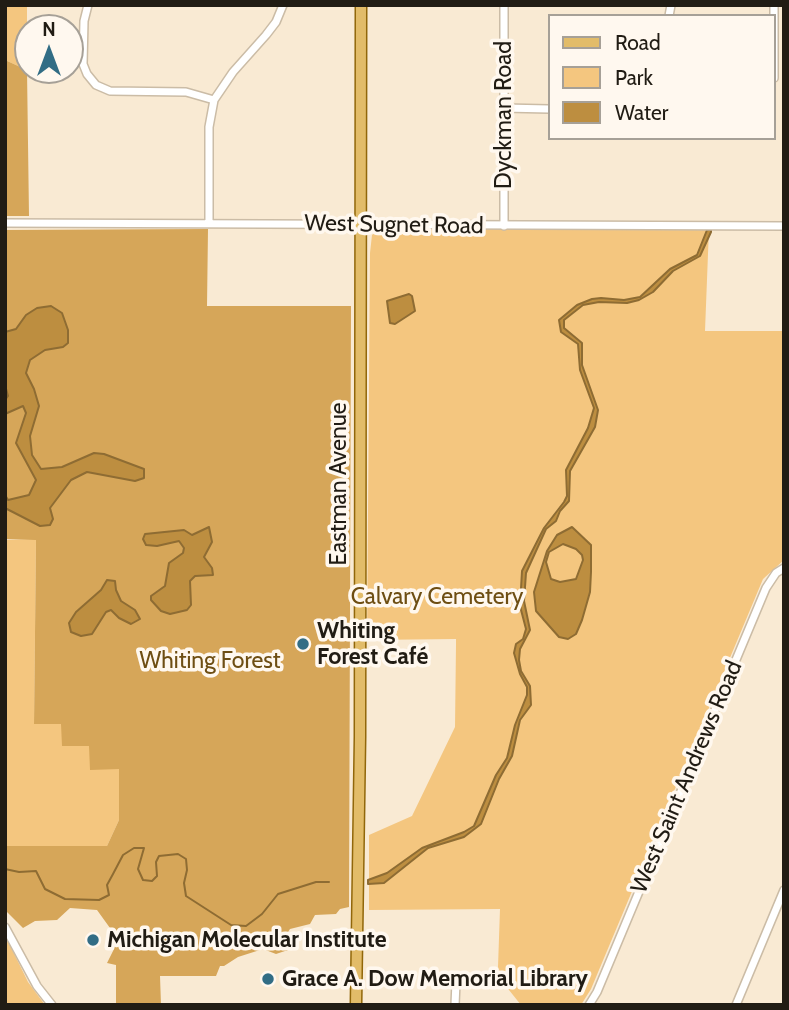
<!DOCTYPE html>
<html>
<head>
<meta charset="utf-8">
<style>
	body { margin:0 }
	#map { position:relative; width:789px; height:1010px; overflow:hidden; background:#f9ead3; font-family:Cabin,sans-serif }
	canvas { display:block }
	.frame { position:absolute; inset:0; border:7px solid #211c14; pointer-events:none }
	.legend { position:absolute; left:548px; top:14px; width:228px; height:126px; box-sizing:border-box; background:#fff8ef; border:2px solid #a6a097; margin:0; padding:9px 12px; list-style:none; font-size:21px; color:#211c14 }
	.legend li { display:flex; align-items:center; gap:14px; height:35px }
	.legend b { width:35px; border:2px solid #a6a097 }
	.north { position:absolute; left:14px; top:14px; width:70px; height:70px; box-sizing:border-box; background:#fff8ef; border:2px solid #a6a097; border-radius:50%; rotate:0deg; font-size:19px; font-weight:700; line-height:28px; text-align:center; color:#211c14 }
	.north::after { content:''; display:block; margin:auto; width:24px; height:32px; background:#326d85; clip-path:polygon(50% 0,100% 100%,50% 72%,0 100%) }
</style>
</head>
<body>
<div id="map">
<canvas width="789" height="1010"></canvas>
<div class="frame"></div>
<ul class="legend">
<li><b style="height:9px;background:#e2bc69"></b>Road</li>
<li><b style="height:19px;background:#f4c67f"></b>Park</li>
<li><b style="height:19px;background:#bd8e40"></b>Water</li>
</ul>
<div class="north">N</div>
</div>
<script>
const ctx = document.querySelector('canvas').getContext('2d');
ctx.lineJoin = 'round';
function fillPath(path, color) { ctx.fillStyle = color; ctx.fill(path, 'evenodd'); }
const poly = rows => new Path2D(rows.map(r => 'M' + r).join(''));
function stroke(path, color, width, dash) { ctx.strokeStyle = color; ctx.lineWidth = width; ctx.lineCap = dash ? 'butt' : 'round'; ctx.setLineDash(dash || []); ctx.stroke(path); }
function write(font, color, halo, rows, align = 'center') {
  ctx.font = font + ' Cabin,sans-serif'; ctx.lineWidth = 7; ctx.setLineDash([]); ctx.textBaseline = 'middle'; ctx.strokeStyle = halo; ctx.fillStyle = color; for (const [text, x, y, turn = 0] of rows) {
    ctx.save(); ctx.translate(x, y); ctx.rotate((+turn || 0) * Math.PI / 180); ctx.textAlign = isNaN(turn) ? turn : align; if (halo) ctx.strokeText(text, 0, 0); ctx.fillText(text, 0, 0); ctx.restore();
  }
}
const green = poly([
	[5,5,27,5,27,70,5,60],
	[380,228,709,228,705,331,784,331,784,560,763,579,591,989,581,1005,521,1005,505,985,498,967,500,909,369,910,369,835,412,816,455,727,456,645,456,639,367,640,370,253,372,235],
	[36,539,34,723,62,724,119,769,119,820,107,846,5,846,5,540],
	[5,935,28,982,45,1005,5,1005]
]);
const forest = poly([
	[5,60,27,70,29,216,5,216],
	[208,229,207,306,351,306,349,907,340,909,336,914,315,915,310,924,290,929,286,935,294,936,296,941,288,950,276,954,263,949,238,957,224,966,220,966,216,976,160,976,161,1005,116,1005,116,965,107,963,114,949,110,928,97,910,70,908,57,920,35,921,23,928,5,910,5,846,107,846,119,820,119,769,90,770,89,746,62,746,61,724,34,724,36,540,5,539,5,230]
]);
const water = poly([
	[707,230,711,230,711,232,700,256,673,271,653,292,639,300,627,303,599,302,583,305,564,320,564,328,582,343,582,365,598,410,595,427,570,471,569,501,560,511,556,521,546,529,526,573,524,601,530,630,520,649,519,660,521,671,530,686,531,705,520,720,512,756,499,779,481,824,464,837,428,848,384,883,368,884,368,880,387,873,422,848,464,832,474,826,496,775,507,758,515,725,527,695,527,687,520,674,514,653,516,644,523,639,526,629,520,606,522,571,544,528,564,502,567,496,566,470,588,428,594,408,580,370,578,344,561,332,559,320,577,305,592,299,601,298,624,300,640,297,670,269,697,255,707,230],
	[409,294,412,296,415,311,395,324,390,323,387,301,409,294],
	[51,306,62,313,68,330,68,343,63,347,45,350,30,360,26,373,34,389,39,406,30,436,32,455,41,469,62,467,94,453,104,454,144,469,144,478,135,481,87,472,71,480,50,508,53,519,50,525,40,526,5,508,5,495,8,500,29,495,36,480,16,443,26,413,23,406,5,414,5,400,8,396,5,385,5,332,16,329,26,315,37,308,51,306],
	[209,527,212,542,204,557,212,568,213,575,195,576,190,581,191,605,187,610,170,614,161,611,151,600,151,596,165,586,169,563,183,553,184,548,179,541,157,546,146,545,143,539,145,534,184,530,192,535,209,527],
	[572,527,591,545,591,572,590,592,582,620,576,634,568,639,559,637,536,611,534,592,547,551,557,535,572,527],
	[563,544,576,549,582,555,583,560,576,579,560,582,551,579,546,562,549,552,563,544],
	[107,580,115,581,116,590,121,601,135,610,140,619,131,624,119,618,111,610,106,612,92,634,81,636,71,632,69,623,76,612,101,590,107,580]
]);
const stream = poly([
	[5,869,19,872,36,871,45,889,65,899,99,900,109,895,107,885,113,874,123,855,134,848,144,848,138,869,143,880,152,881,157,876,156,862,159,856,178,854,186,859,187,870,184,883,186,896,231,925,246,926,262,914,278,894,316,882,329,882]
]);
const minor = poly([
	[88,5,84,21,83,64,87,74,96,85,110,91,186,92,214,100],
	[669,16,671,5],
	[774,78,774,5],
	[504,108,549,109],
	[5,223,784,226],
	[209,224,209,127,214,100,233,72,266,35,276,22,283,5],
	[504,226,504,5],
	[5,927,37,986,52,1005],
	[455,1005,456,982],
	[589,1005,597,992,766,588,776,573,784,568],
	[736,1005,784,890]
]);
const primary = poly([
	[356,1005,360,737,361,5]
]);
const markers = [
	[303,644,7,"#326d85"],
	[93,940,7,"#326d85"],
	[268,979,7,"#326d85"]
];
const streetNames = [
	["Dyckman Road",504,115,-90],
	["West Sugnet Road",394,225,1],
	["Eastman Avenue",339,484,-90],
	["West Saint Andrews Road",687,777,-67]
];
const parkNames = [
	["Calvary Cemetery",437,597],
	["Whiting Forest",210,661]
];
const poiNames = [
	["Whiting",317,631],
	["Forest Café",317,657],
	["Michigan Molecular Institute",107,940],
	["Grace A. Dow Memorial Library",282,979]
];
fillPath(green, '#f4c67f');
fillPath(forest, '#d6a659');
fillPath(water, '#bd8e40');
stroke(water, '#8e6c33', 2);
stroke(stream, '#8e6c33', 2);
stroke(minor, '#cbbca6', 10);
stroke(primary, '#91670a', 13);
stroke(minor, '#fff', 7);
stroke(primary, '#e2bc69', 10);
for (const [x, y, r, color] of markers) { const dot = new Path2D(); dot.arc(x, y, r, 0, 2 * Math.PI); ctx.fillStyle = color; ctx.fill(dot); stroke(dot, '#fff8ef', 2.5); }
write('23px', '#211c14', '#fff8ef', streetNames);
write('23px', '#6e4e13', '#fff8ef', parkNames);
write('bold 23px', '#211c14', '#fff8ef', poiNames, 'left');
</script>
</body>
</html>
